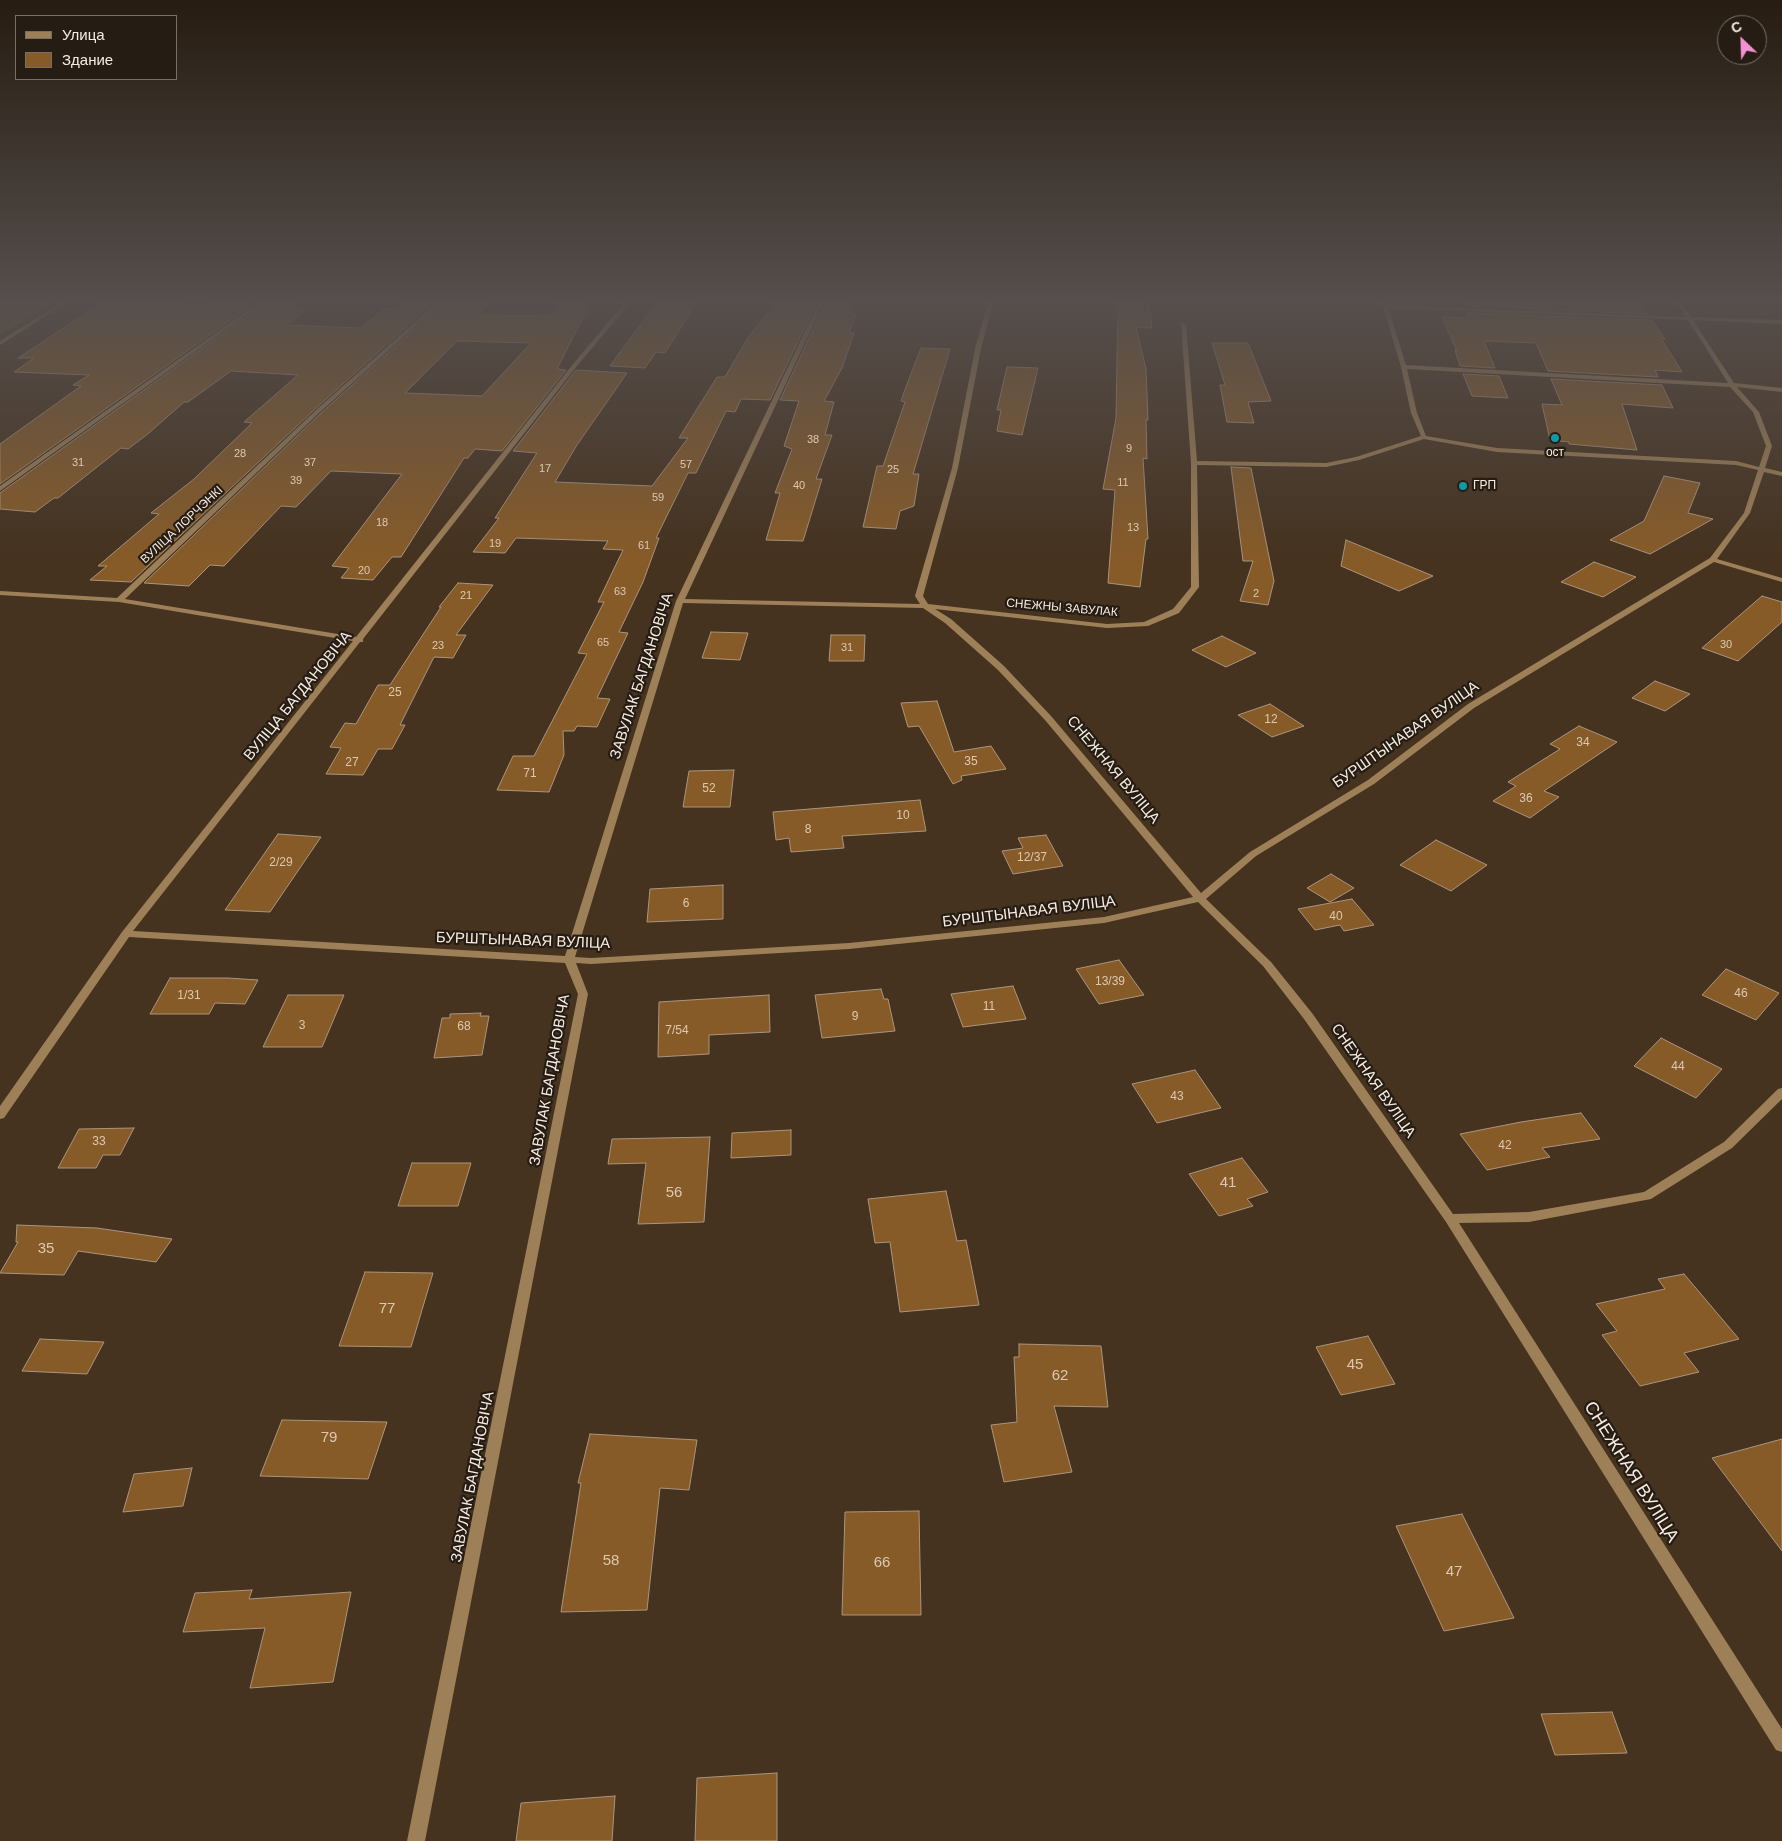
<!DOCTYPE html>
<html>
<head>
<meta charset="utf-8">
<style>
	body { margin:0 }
	#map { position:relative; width:1782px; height:1841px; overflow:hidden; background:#45321f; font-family:Helvetica,sans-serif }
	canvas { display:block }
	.legend { position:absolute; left:15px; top:15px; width:162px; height:65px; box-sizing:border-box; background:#251c14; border:1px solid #796f66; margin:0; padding:6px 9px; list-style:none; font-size:15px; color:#f8ece0 }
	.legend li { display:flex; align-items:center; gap:10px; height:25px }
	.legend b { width:25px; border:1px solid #796f66 }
	.north { position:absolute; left:1717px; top:15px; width:50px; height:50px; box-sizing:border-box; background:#251c14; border:1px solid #796f66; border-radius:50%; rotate:336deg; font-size:14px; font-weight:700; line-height:20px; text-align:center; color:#f8ece0 }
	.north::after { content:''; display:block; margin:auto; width:18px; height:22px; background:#f591d2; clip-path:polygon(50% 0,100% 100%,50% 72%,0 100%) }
</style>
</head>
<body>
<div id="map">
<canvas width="1782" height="1841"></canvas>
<ul class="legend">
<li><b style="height:6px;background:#9e8058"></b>Улица</li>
<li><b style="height:14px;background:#875b28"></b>Здание</li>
</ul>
<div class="north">С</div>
</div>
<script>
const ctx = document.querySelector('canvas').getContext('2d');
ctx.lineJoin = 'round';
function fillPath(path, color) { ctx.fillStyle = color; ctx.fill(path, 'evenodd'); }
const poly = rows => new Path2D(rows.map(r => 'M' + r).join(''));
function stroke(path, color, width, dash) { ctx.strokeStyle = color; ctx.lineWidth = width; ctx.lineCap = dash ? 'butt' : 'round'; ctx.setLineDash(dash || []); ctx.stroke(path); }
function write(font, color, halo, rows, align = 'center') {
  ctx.font = font + ' Helvetica,sans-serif'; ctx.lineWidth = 4.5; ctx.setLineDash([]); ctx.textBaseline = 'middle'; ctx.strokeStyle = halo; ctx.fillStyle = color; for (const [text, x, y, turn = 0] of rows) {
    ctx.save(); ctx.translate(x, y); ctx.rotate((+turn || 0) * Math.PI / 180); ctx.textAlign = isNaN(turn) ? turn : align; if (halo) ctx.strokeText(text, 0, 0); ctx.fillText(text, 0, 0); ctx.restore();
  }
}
const green = poly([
	[0,302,56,302,0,335]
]);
const building = poly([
	[103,302,207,305,211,302,256,302,0,484,0,444,81,386,73,385,89,375,14,372,34,358,18,358,103,302],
	[267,302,303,302,293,309,306,310,286,325,361,328,384,309,396,309,405,302,434,302,314,410,131,582,90,580,107,566,98,566,159,514,151,513,194,479,252,423,244,422,298,375,231,371,188,402,184,402,149,433,128,449,121,448,58,498,54,498,35,512,0,509,0,493,267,302],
	[445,302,491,302,477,315,551,316,561,302,591,302,557,369,566,370,502,451,475,449,468,458,464,458,401,557,392,557,373,580,341,578,349,568,332,566,402,474,331,471,296,507,281,506,224,566,210,565,189,586,144,583,320,414,445,302],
	[457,341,531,343,482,396,405,393,457,341],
	[660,302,697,302,665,353,656,352,645,368,610,366,651,310,654,310,660,302],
	[777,302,817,302,770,400,741,399,735,412,726,411,696,473,688,473,656,538,659,538,643,582,619,632,628,633,597,698,610,699,597,727,577,726,574,731,563,731,564,755,549,792,497,790,513,756,534,756,587,654,578,653,604,602,598,602,623,550,603,549,608,541,516,538,505,553,473,552,499,518,495,518,537,453,513,451,576,370,627,373,577,445,555,482,652,486,688,438,679,438,717,377,725,377,749,336,777,302],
	[826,302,852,302,851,314,856,314,849,333,854,333,842,368,824,401,834,402,825,435,832,435,816,479,822,479,803,541,766,540,780,493,775,493,792,449,784,446,799,401,780,400,826,302],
	[1118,302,1149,302,1152,328,1136,327,1146,369,1148,420,1146,420,1147,459,1143,458,1148,539,1146,539,1140,587,1108,583,1115,490,1103,489,1116,418,1118,302],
	[1468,302,1640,302,1648,314,1467,306,1468,302],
	[1467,313,1652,320,1665,339,1661,338,1682,372,1655,370,1658,377,1548,371,1536,343,1484,341,1495,368,1460,366,1455,350,1457,351,1442,317,1467,318,1467,313],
	[1212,343,1248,343,1271,401,1248,402,1254,423,1227,422,1220,385,1225,385,1212,343],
	[921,348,950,349,913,474,919,474,914,506,900,511,896,529,863,527,877,466,883,466,905,402,901,401,907,384,921,348],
	[1007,367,1038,368,1022,435,997,431,1001,410,997,410,1007,367],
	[1463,374,1499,376,1508,398,1472,396,1463,374],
	[1551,379,1662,385,1673,408,1622,404,1637,450,1569,444,1569,442,1550,440,1542,404,1562,405,1551,379],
	[1231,467,1251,468,1274,581,1268,605,1240,601,1253,561,1243,561,1231,467],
	[1664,476,1700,483,1688,513,1713,519,1650,554,1610,540,1644,521,1664,476],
	[1346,540,1433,576,1399,591,1341,566,1346,540],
	[1594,562,1636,577,1603,597,1561,582,1594,562],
	[458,583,493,585,456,635,466,635,453,658,434,657,400,725,405,725,392,749,378,749,363,775,326,774,341,748,330,747,345,723,356,724,378,685,390,685,441,607,439,607,458,583],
	[1762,596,1782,602,1782,622,1738,661,1702,648,1762,596],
	[711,632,748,633,740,660,702,658,711,632],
	[831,635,865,635,864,661,829,661,831,635],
	[1222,636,1256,653,1226,667,1192,650,1222,636],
	[1655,681,1690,694,1665,711,1632,698,1655,681],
	[937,701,954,752,991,746,1006,769,961,776,962,780,953,784,919,726,908,727,901,703,937,701],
	[1270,704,1304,726,1272,737,1238,715,1270,704],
	[1579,726,1617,742,1544,791,1559,797,1530,818,1493,801,1516,786,1508,782,1560,749,1550,744,1579,726],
	[734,770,730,807,683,807,689,771,734,770],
	[920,800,926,831,842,836,844,848,791,852,789,838,776,840,773,812,920,800],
	[278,834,321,837,270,912,225,910,278,834],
	[1046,835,1063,866,1013,874,1002,851,1023,848,1018,838,1046,835],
	[1436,840,1487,865,1451,891,1400,865,1436,840],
	[1331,874,1354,888,1330,902,1307,888,1331,874],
	[723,885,723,919,647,922,650,889,723,885],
	[1352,899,1374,925,1344,931,1340,925,1315,930,1298,909,1352,899],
	[1119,960,1144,995,1099,1004,1076,969,1119,960],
	[1726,969,1779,993,1756,1020,1702,995,1726,969],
	[170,978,228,978,258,980,245,1004,215,1003,209,1014,150,1014,170,978],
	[1013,986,1026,1019,963,1027,951,994,1013,986],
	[881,989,884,999,888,999,895,1031,822,1038,815,995,881,989],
	[288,995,344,995,322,1047,263,1047,288,995],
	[769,995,770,1032,709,1035,709,1054,658,1057,659,1002,769,995],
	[481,1013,480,1016,489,1016,482,1055,434,1058,442,1018,450,1018,450,1014,481,1013],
	[1661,1038,1722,1069,1696,1098,1634,1066,1661,1038],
	[1195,1070,1221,1108,1157,1123,1132,1084,1195,1070],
	[1581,1113,1600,1139,1542,1148,1550,1157,1487,1170,1460,1134,1521,1122,1581,1113],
	[134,1128,120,1155,103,1155,96,1168,58,1168,79,1129,134,1128],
	[791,1130,791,1155,731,1158,732,1133,791,1130],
	[710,1137,704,1222,638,1224,646,1163,608,1164,612,1139,710,1137],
	[1242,1158,1268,1192,1247,1199,1253,1206,1219,1216,1189,1174,1242,1158],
	[412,1163,471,1163,458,1206,398,1206,412,1163],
	[946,1191,957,1241,966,1240,979,1305,900,1312,890,1242,875,1243,868,1199,946,1191],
	[17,1225,97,1228,172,1239,156,1262,78,1251,64,1275,0,1273,18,1242,16,1242,17,1225],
	[365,1272,433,1273,411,1347,339,1346,365,1272],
	[1684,1274,1739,1339,1684,1353,1699,1372,1640,1386,1602,1335,1617,1331,1596,1304,1665,1289,1658,1279,1684,1274],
	[1368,1336,1395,1384,1341,1395,1316,1347,1368,1336],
	[40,1339,104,1342,87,1374,22,1371,40,1339],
	[1019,1344,1101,1346,1108,1407,1054,1406,1072,1472,1004,1482,991,1425,1017,1422,1014,1357,1019,1357,1019,1344],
	[282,1420,387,1422,368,1479,260,1476,282,1420],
	[590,1434,697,1440,689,1490,660,1488,647,1610,561,1612,581,1483,578,1483,590,1434],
	[1782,1439,1782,1551,1712,1458,1782,1439],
	[192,1468,183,1506,123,1512,134,1474,192,1468],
	[919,1511,921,1615,842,1615,845,1512,919,1511],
	[1462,1514,1514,1618,1444,1631,1396,1526,1462,1514],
	[252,1590,249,1599,351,1592,333,1682,250,1688,265,1628,183,1632,195,1593,252,1590],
	[1612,1712,1627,1753,1555,1755,1541,1714,1612,1712],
	[777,1773,777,1841,695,1841,697,1778,777,1773],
	[615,1796,612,1841,516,1841,521,1803,615,1796]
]);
const street = poly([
	[62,302,68,302,0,345,0,341,62,302],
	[259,302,265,302,0,491,0,486,259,302],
	[437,302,443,302,319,413,125,599,356,637,573,364,625,302,631,302,577,366,363,639,363,642,360,642,133,931,565,956,676,601,819,302,824,302,685,599,920,604,915,596,952,468,975,349,988,302,993,302,981,349,958,468,923,596,928,604,1107,624,1144,622,1173,609,1191,587,1191,463,1181,323,1186,324,1197,461,1326,463,1356,457,1421,436,1411,413,1401,367,1382,302,1386,302,1387,305,1686,317,1676,302,1681,302,1691,317,1782,320,1782,324,1693,320,1734,383,1782,388,1782,392,1737,387,1759,412,1772,446,1765,468,1782,472,1782,476,1764,472,1750,513,1717,559,1782,578,1782,582,1714,562,1474,708,1374,784,1256,856,1206,899,1271,962,1312,1013,1453,1214,1529,1212,1644,1192,1724,1142,1778,1089,1782,1088,1782,1099,1732,1148,1651,1199,1529,1222,1459,1223,1782,1729,1782,1752,1776,1750,1446,1222,1304,1019,1263,966,1198,902,1104,923,849,949,591,964,576,963,588,994,425,1841,407,1841,578,994,565,963,129,937,4,1118,0,1119,0,1106,122,932,353,641,119,602,0,595,0,591,117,598,315,411,437,302],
	[1388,308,1688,320,1728,383,1406,365,1388,308],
	[1407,369,1730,387,1753,412,1766,446,1759,467,1736,461,1497,448,1426,436,1417,413,1407,369],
	[1424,439,1497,452,1736,465,1758,470,1744,513,1710,558,1468,704,1368,780,1250,852,1201,893,1051,716,1004,666,951,619,935,609,1107,628,1148,626,1179,613,1199,587,1197,465,1326,467,1359,460,1424,439],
	[683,603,923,608,945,623,998,670,1045,720,1193,897,1104,917,849,943,591,958,575,957,683,603]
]);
const markers = [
	[1555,438,5,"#0f9aa8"],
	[1463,486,5,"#0f9aa8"]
];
const farNumbernames = [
	["38",813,440],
	["9",1129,449],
	["28",240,454],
	["31",78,463],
	["37",310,463],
	["57",686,465],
	["17",545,469],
	["25",893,470],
	["39",296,481],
	["11",1123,483],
	["40",799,486],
	["59",658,498],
	["18",382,523],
	["13",1133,528],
	["19",495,544],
	["61",644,546],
	["20",364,571],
	["63",620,592],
	["2",1256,594],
	["21",466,596],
	["65",603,643],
	["30",1726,645],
	["23",438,646],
	["31",847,648]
];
const farPoinames = [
	["ост",1555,453],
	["ГРП",1473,486,"left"]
];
const farStreetnames = [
	["ВУЛІЦА ЛОРЧЭНКІ",182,525,-43],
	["СНЕЖНЫ ЗАВУЛАК",1062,608,5]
];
const numberNames = [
	["25",395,693],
	["12",1271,720],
	["34",1583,743],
	["35",971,762],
	["27",352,763],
	["71",530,774],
	["52",709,789],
	["36",1526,799],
	["10",903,816],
	["8",808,830],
	["12/37",1032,858],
	["2/29",281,863],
	["6",686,904],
	["40",1336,917],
	["13/39",1110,982],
	["46",1741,994],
	["1/31",189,996],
	["11",989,1007],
	["9",855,1017],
	["3",302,1026],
	["68",464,1027],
	["7/54",677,1031],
	["44",1678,1067],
	["43",1177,1097],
	["33",99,1142],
	["42",1505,1146]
];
const streetNames = [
	["ЗАВУЛАК БАГДАНОВІЧА",642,676,-72],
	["ВУЛІЦА БАГДАНОВІЧА",298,696,-51],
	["БУРШТЫНАВАЯ ВУЛІЦА",1406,735,-35],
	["СНЕЖНАЯ ВУЛІЦА",1113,770,50],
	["БУРШТЫНАВАЯ ВУЛІЦА",1029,912,-7],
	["БУРШТЫНАВАЯ ВУЛІЦА",523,941,2],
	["ЗАВУЛАК БАГДАНОВІЧА",550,1080,-80],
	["СНЕЖНАЯ ВУЛІЦА",1373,1081,55],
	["ЗАВУЛАК БАГДАНОВІЧА",473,1477,-79]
];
const nearNumbernames = [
	["41",1228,1183],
	["56",674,1193],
	["35",46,1249],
	["77",387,1309],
	["45",1355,1365],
	["62",1060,1376],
	["79",329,1438],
	["58",611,1561],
	["66",882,1563],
	["47",1454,1572]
];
const nearStreetnames = [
	["СНЕЖНАЯ ВУЛІЦА",1631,1472,58]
];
fillPath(green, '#52581e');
fillPath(building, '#875b28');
stroke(building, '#ab957f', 1);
fillPath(street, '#9e8058');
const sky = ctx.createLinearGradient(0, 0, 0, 560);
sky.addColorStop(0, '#261c11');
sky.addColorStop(0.54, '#564f4d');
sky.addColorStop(1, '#564f4d00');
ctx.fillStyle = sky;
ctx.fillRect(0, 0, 1782, 560);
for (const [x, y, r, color] of markers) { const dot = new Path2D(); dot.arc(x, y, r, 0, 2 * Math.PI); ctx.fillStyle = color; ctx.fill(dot); stroke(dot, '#251c14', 2); }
write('11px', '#dcc8b2', null, farNumbernames);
write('12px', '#f8ece0', '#251c14', farPoinames);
write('12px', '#f8ece0', '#251c14', farStreetnames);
write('12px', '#dcc8b2', null, numberNames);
write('15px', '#f8ece0', '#251c14', streetNames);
write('15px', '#dcc8b2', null, nearNumbernames);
write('18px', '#f8ece0', '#251c14', nearStreetnames);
</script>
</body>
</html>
